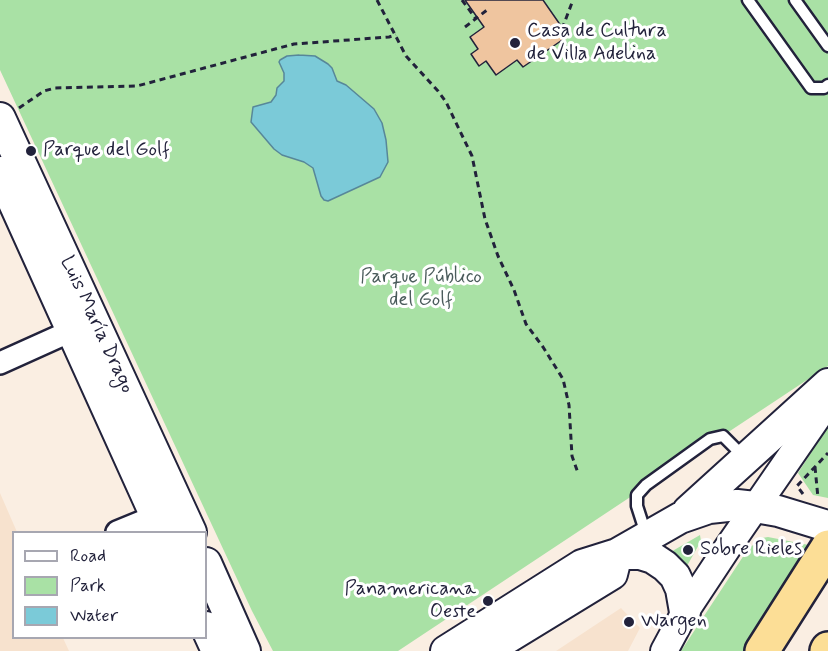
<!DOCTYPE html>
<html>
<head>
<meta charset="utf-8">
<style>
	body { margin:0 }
	#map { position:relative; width:828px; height:651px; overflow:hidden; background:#faeee2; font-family:Mynerve,sans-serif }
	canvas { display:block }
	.legend { position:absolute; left:12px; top:531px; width:195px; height:108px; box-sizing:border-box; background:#fff; border:2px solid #a7a7b1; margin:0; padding:8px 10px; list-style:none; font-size:18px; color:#22223b }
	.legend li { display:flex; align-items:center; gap:12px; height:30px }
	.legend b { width:30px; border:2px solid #a7a7b1 }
</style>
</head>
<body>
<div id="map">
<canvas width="828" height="651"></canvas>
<ul class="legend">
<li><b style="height:8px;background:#fff"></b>Road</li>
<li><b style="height:16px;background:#a9e1a5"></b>Park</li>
<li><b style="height:16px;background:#7bcad8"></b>Water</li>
</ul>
</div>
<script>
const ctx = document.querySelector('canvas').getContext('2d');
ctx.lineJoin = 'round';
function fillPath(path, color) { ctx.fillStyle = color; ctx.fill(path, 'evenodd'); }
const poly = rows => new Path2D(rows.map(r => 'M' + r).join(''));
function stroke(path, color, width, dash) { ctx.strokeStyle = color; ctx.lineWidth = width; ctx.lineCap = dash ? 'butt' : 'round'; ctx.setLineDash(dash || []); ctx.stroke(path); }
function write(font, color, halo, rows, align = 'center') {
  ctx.font = font + ' Mynerve,sans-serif'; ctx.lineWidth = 6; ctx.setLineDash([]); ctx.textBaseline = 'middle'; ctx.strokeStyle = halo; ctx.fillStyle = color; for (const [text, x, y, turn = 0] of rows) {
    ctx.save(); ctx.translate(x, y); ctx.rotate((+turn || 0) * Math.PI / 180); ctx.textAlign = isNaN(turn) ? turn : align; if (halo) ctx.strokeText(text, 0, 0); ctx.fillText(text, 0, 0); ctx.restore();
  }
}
const built = poly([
	[0,493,17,532,14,532,14,638,63,638,69,651,0,651],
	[621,608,640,628,628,651,556,651]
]);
const green = poly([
	[0,0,828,0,828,366,398,651,273,651,252,611,0,70],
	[828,426,828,498,813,495,798,473],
	[700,535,701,541,683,573,669,553],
	[768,537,814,546,746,651,681,651,748,549,762,538]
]);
const water = poly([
	[299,55,315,56,328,64,332,68,337,81,346,85,374,109,382,123,386,140,388,162,380,177,328,201,324,200,321,196,313,168,304,162,282,155,274,149,251,122,253,107,271,102,276,95,277,88,284,81,284,73,279,62,280,60,287,56,299,55]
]);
const building = poly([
	[465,0,543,0,568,36,523,67,517,60,496,75,486,61,479,66,471,54,478,49,470,37,484,27,465,0]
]);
const path = poly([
	[377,0,406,56,438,91,446,102,472,156,485,219,498,256,514,290,526,324,543,347,563,379,569,405,572,456,578,473],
	[462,0,476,19],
	[465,27,487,10],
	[562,29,573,0],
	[19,108,44,91,55,88,137,86,294,44,389,37,396,35],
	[815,467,818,498],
	[803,494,797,486,828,453]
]);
const service = poly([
	[748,0,811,88,824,88,828,85],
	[795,0,828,46],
	[646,534,637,506,637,495,646,485,710,439,723,436,745,458]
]);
const minor = poly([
	[0,363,71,331],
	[117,532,156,516]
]);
const tertiary = poly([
	[664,651,685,612,728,547,828,402]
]);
const secondary = poly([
	[0,118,191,532],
	[0,172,163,532],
	[688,511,828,384],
	[617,554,640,554,653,558,665,566,675,576,681,589,685,612],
	[206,563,245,651],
	[206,627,217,651],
	[446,651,582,565,617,554,680,518,709,508,737,505,755,507,778,511,827,526],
	[486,651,612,574,617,554]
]);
const motorway = poly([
	[762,651,828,547],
	[827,651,828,649]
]);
const markers = [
	[515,43,6,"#22223b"],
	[31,151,6,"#22223b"],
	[688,550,6,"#22223b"],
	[488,601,6,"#22223b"],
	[629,622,6,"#22223b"]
];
const poiNames = [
	["Casa de Cultura",527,32],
	["de Villa Adelina",527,55],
	["Parque del Golf",43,151],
	["Sobre Rieles",700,550],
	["Panamericana",476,590,"right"],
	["Oeste",476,613,"right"],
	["Wargen",641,622]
];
const parkNames = [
	["Parque Público",421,278],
	["del Golf",421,301]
];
const streetNames = [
	["Luis María Drago",96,325,65]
];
fillPath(built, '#f7e2ce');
fillPath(green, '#a9e1a5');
fillPath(water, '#7bcad8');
stroke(water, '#578799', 1.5);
fillPath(building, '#efc59f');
stroke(building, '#22223b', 1.5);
stroke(service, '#22223b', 15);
stroke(minor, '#22223b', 26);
stroke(tertiary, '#22223b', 30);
stroke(secondary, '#22223b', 34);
stroke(motorway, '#22223b', 38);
stroke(path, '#22223b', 3, [6, 4.5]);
stroke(service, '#fff', 10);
stroke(minor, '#fff', 21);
stroke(tertiary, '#fff', 26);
stroke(secondary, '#fff', 30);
stroke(motorway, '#fcde96', 33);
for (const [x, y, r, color] of markers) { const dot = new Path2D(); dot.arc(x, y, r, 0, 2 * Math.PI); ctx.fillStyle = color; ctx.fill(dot); stroke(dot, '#fff', 2); }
write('20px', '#22223b', '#fff', poiNames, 'left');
write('20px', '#4a5b5b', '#fff', parkNames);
write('20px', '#22223b', '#fff', streetNames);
</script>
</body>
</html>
